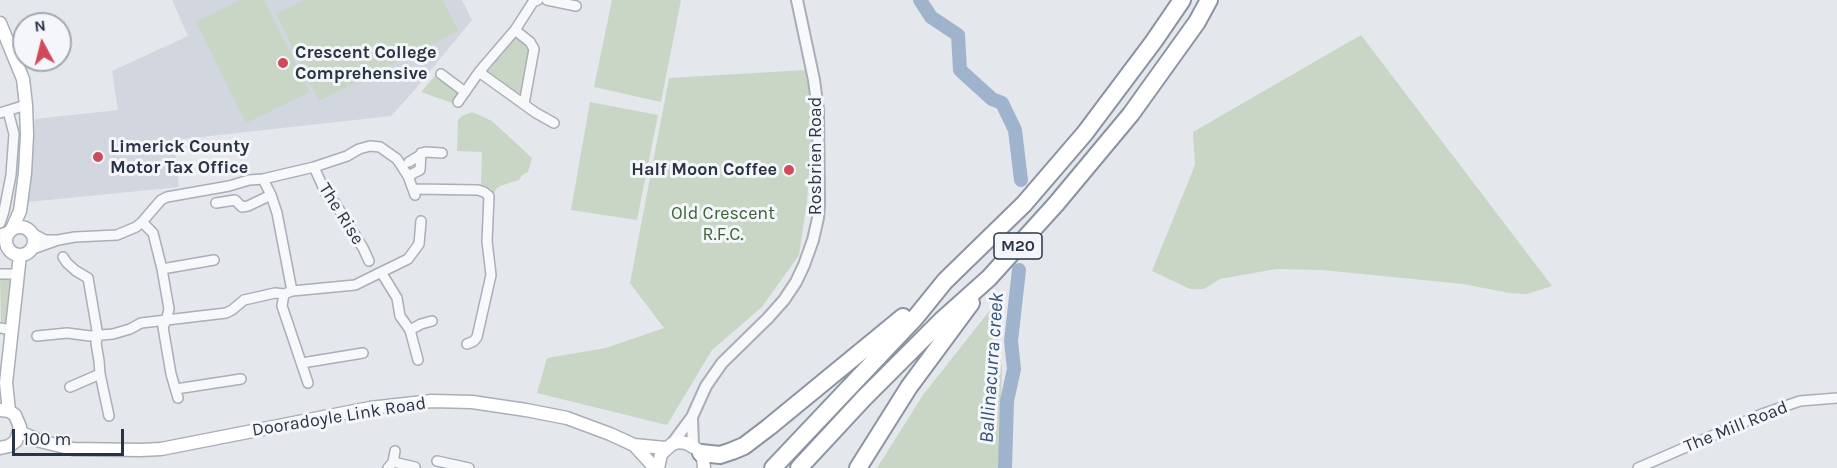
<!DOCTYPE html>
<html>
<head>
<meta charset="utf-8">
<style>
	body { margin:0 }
	#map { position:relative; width:1837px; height:468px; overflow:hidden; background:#e4e7ec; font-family:Karla,sans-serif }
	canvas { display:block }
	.north { position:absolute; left:12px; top:12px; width:60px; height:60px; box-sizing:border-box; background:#f4f6f9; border:2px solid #a4a8b1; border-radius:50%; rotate:353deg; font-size:16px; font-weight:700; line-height:24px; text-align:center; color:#2b3445 }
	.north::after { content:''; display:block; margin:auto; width:21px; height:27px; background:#d1495b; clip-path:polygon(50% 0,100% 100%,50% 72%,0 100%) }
	.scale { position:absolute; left:12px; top:429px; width:112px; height:27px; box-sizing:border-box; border:3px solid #2b3445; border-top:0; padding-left:8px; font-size:18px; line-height:21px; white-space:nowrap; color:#2b3445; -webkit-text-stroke:4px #f4f6f9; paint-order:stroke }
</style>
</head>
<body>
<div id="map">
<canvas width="1837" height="468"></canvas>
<div class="north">N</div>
<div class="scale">100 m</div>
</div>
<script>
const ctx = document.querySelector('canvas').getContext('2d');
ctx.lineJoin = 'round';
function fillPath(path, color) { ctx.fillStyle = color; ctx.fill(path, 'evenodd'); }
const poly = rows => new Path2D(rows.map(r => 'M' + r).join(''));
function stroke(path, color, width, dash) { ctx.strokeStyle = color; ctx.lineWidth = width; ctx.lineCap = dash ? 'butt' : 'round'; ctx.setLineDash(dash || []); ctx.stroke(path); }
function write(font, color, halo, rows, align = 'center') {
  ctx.font = font + ' Karla,sans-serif'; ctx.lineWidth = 6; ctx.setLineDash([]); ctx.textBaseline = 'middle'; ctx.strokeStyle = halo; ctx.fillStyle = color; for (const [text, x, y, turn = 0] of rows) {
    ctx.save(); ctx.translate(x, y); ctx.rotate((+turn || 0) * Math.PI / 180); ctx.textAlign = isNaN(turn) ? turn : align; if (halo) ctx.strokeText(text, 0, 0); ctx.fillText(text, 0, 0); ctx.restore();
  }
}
const built = poly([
	[172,0,462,0,472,20,412,93,391,116,174,140,179,187,28,202,35,119,118,110,112,71,188,36]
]);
const green = poly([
	[241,0,264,0,310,92,246,123,196,22],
	[305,0,443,0,458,31,319,101,276,14],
	[612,0,681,0,661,102,594,87],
	[1361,35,1552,286,1527,294,1509,293,1463,284,1322,270,1276,269,1220,279,1204,289,1190,289,1152,271,1195,165,1193,132],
	[515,38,519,38,530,49,522,93,519,94,488,76,487,72],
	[806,70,809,83,812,131,807,202,799,255,762,307,712,350,667,425,537,393,547,358,606,348,664,328,630,283,669,78],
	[435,76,458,92,455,104,421,92],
	[590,102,658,115,637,220,571,210],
	[472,112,492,121,532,158,528,172,522,175,519,180,500,186,496,189,494,194,491,189,481,184,482,152,457,151,458,120,462,116],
	[0,278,12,278,7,321,1,324],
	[994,305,1002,369,999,468,877,468,923,395]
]);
const river = poly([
	[920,0,931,17,958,35,960,70,992,99,1002,103,1015,130,1021,180],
	[1005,468,1007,401,1014,369,1011,341,1019,270]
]);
const minor = poly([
	[547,0,576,6],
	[515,30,530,42,534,49,524,104],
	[479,72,536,113,554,123],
	[441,74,465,92],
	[458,102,479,72,515,30,533,2,538,0],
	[0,113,26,105],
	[409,162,425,152,442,153],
	[314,167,327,196,335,203,363,248,369,261],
	[408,176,420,170,421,153],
	[263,179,271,195,277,213,292,291,284,294,282,306,308,383],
	[414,189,478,190,484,192,489,196,487,241,491,275,477,337,474,341,467,344],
	[216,203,235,200,242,207,248,206,271,195],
	[142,222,153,233,162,269,169,309,166,321,163,327,171,374,178,398],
	[0,223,4,211,11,175,14,134,8,111],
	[32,233,45,240,55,240],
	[0,234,9,231],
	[30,250,58,240,75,237,117,235,136,227,142,222,161,200,167,197,229,186,249,180,263,179,314,167,347,156,359,149,370,146,380,147,397,159,408,176,415,195],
	[63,257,67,263,76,271,88,278,98,336,96,343,99,361,100,374,109,416],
	[162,269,214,260],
	[381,272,397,298,400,316,410,330,418,360],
	[0,274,18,274],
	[292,291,355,285,408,259,419,244,421,221],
	[0,328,12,330],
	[410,330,421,324,432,321],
	[37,336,67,333,90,336,113,334,130,329,141,323,226,313,232,310,244,300,275,293,284,294],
	[302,363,363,353],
	[70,387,100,374],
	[176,389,241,379],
	[437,461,469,468],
	[393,462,415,467],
	[388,468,393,462,395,451],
	[1638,468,1762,414,1800,401,1837,398]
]);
const tertiary = poly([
	[692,418,693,445],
	[672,444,692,417,706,386,722,363,768,318,784,300,796,282,804,265,813,240,818,218,819,204,818,110,814,80,797,0]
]);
const secondary = poly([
	[0,23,23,79,26,105,27,135,25,173,20,211,12,229],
	'6 241a14 14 0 1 1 28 0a14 14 0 1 1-28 0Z',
	[0,410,9,411,15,415,20,427,16,441,9,446,0,448],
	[9,411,6,383,20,255],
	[20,432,40,441,73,449,140,450,161,449,370,408,432,401,472,402,526,410,567,418,610,434,634,445,665,448],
	[634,445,655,468],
	[658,468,661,454,672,444,679,442,686,443,697,449,703,459,704,468]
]);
const motorway = poly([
	[701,453,720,455,732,451,744,446,769,427,903,317],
	[773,468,915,318,945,281,1024,204,1085,133,1154,41,1182,0],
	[799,468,864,398,942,320,989,278,1056,204,1131,114,1197,22,1209,0],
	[858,468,909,387,971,303]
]);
const markers = [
	[283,63,6,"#d1495b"],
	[98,157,6,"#d1495b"],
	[789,170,6,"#d1495b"]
];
const shields = [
	[1018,246,48]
];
const shieldNames = [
	["M20",1018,246]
];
const poiNames = [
	["Crescent College",295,53],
	["Comprehensive",295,74],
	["Limerick County",110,147],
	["Motor Tax Office",110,168],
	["Half Moon Coffee",777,170,"right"]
];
const streetNames = [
	["Rosbrien Road",816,156,-90],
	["The Rise",341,214,58],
	["Dooradoyle Link Road",339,417,-9],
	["The Mill Road",1736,427,-22]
];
const parkNames = [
	["Old Crescent",723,214],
	["R.F.C.",723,235]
];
const waterNames = [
	["Ballinacurra creek",992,368,-86]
];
fillPath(built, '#d2d6de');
fillPath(green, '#c9d6c5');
stroke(river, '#9fb4cc', 14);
stroke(minor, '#a9aeb7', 12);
stroke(tertiary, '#a9aeb7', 14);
stroke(secondary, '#a9aeb7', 15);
stroke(motorway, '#8b94a3', 20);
stroke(minor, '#f7f8fa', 9);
stroke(tertiary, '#f7f8fa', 10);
stroke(secondary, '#fff', 12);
stroke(motorway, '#fff', 16);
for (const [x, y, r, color] of markers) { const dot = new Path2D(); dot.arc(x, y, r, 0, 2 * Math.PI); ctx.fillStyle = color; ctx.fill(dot); stroke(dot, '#f4f6f9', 2); }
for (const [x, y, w] of shields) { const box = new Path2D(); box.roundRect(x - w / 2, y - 13, w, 26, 4.5); ctx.fillStyle = '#f4f6f9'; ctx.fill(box); stroke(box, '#2b3445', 1.5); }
write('bold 16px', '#2b3445', null, shieldNames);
write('bold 18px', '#2b3445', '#f4f6f9', poiNames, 'left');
write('18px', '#2b3445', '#f4f6f9', streetNames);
write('18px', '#3f6138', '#f4f6f9', parkNames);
write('italic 20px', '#34527a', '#f4f6f9', waterNames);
</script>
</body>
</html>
